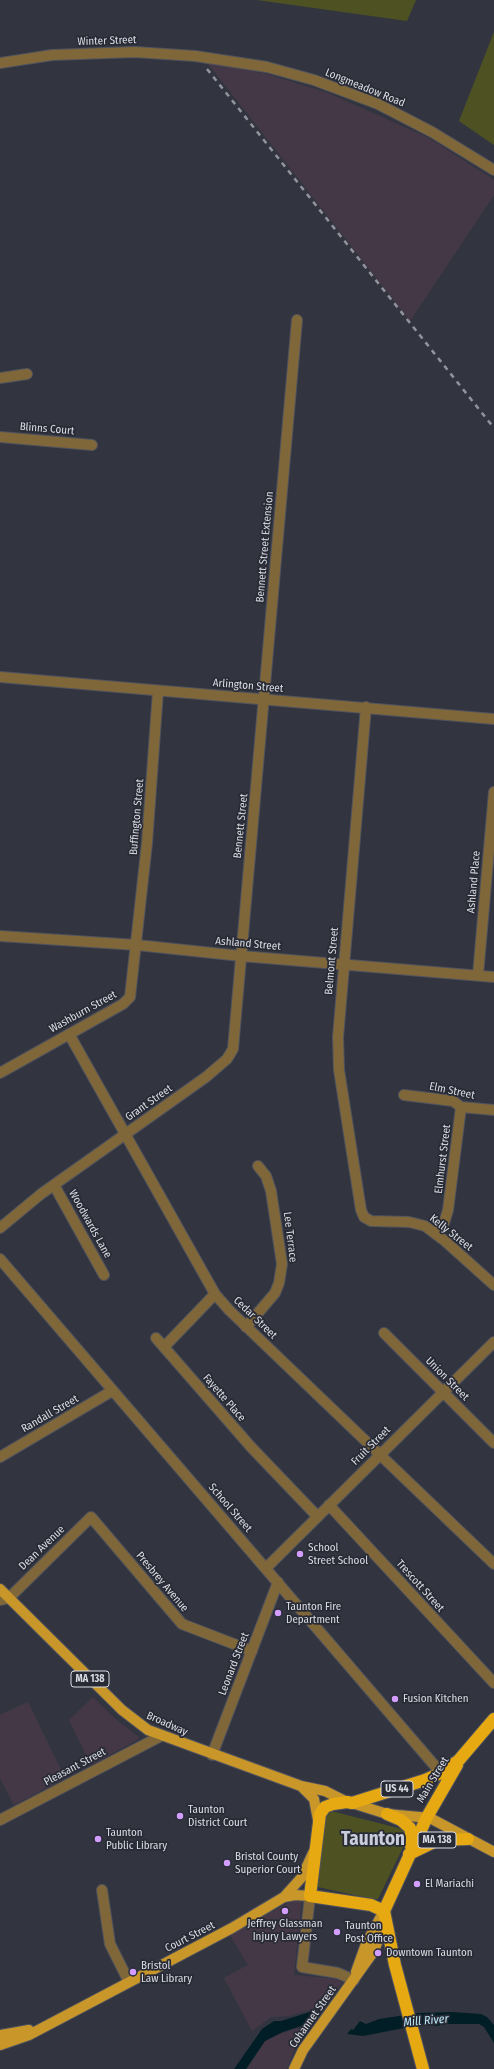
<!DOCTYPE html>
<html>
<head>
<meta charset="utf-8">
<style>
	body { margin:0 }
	canvas { display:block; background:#323540 }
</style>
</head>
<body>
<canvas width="494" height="2069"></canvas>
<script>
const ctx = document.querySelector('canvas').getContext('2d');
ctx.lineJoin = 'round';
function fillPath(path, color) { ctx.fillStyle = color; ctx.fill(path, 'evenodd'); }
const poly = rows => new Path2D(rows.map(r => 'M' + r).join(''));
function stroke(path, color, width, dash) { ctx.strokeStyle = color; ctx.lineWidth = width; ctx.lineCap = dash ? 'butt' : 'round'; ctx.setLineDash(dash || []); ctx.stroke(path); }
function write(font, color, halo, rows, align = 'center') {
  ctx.font = font + ' "Fira Sans Condensed",sans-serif'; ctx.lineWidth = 3.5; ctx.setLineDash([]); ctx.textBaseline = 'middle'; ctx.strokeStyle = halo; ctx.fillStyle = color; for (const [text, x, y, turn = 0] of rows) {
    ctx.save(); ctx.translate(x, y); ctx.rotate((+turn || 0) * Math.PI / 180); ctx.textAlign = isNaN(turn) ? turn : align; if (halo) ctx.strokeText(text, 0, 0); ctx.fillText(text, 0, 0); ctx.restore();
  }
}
const commercial = poly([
	[206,61,263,73,328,93,429,138,494,180,494,195,410,321],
	[93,1697,114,1718,139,1737,137,1740,91,1765,69,1720],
	[28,1702,65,1778,14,1805,0,1778,0,1715],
	[302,1899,294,1975,337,1979,342,1983,322,2013,315,2008,289,2016,271,2017,252,2031,224,1978,248,1965,230,1935,288,1903],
	[299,2028,308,2030,295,2049,287,2069,247,2069,265,2041,276,2035]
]);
const green = poly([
	[257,0,416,0,407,21],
	[494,32,494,145,459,121],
	[331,1811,406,1830,409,1835,378,1899,373,1899,318,1887,317,1883,326,1817]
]);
const water = poly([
	[313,2011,317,2013,307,2026,304,2025,283,2032,265,2041,246,2069,234,2069,262,2029,274,2021,281,2021],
	[452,2012,481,2014,487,2017,494,2025,494,2043,484,2027,479,2024,447,2024,436,2026,425,2024,363,2036,347,2034,351,2029,353,2030,360,2021,366,2024,379,2019,418,2013]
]);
const minor = poly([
	[0,63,52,55,135,52,195,56,267,67,314,80,378,104,432,132,494,170],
	[0,378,27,374],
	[0,437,92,445],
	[0,677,494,719],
	[366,707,338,1037,339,1070,361,1210,364,1217,371,1221,409,1222,425,1226,445,1241,494,1285],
	[0,936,137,945,241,956,494,977],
	[478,975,494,792],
	[69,1034,215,1294,229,1310,494,1564],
	[0,1073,123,1004,130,997,147,843,158,691],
	[404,1095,453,1101,461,1107,494,1110],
	[54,1185,104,1275],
	[0,1228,41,1194,206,1077,227,1059,233,1049,297,320],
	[435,1233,444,1223,448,1210,461,1107],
	[0,1259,441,1773],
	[246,1327,275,1293,279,1283,282,1264,271,1191,266,1176,258,1166],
	[384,1333,494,1443],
	[156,1338,251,1447,317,1516],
	[164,1347,215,1294],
	[0,1457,112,1391],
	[329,1505,494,1683],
	[266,1568,494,1342],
	[0,1600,9,1598,91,1517,182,1624,252,1651],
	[212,1755,278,1582],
	[0,1820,161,1736],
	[102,1890,110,1944,129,1982],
	[310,1896,302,1967,338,1973,354,1980]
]);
const major = poly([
	[0,1589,122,1710,148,1730,301,1786,325,1791,347,1802],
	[301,1786,314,1799,318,1820],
	[352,1803,387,1814,430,1818,494,1852],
	[284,1897,295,1895,310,1896],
	[356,1972,366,1944,380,1918],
	[0,2035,29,2030],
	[0,2045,29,2035,232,1928,284,1897,302,1877,313,1853],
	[294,2069,303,2050,374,1951,381,1932,384,1915]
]);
const highway = poly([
	[387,1814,401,1820,410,1828,412,1838,411,1846],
	[409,1854,438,1840,468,1839],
	[384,1911,371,1905,310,1896,320,1814,325,1807,333,1804,347,1802,352,1803,425,1780,441,1773,459,1760,494,1719],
	[384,1911,427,1817,457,1765],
	[384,1911,395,1965,423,2069]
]);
const rail = poly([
	[207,69,494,428]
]);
const markers = [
	[300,1554,4,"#d29dfd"],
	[278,1613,4,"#d29dfd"],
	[395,1699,4,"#d29dfd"],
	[180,1816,4,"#d29dfd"],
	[98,1839,4,"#d29dfd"],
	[227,1863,4,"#d29dfd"],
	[417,1884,4,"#d29dfd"],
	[285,1911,4,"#d29dfd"],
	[337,1932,4,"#d29dfd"],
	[378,1953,4,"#d29dfd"],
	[133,1972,4,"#d29dfd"]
];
const shields = [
	[90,1679,38],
	[397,1789,32],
	[437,1840,38]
];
const shieldNames = [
	["MA 138",90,1679],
	["US 44",397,1789],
	["MA 138",437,1840]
];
const streetNames = [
	["Winter Street",107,41,-2],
	["Longmeadow Road",365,88,22],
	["Blinns Court",47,429,5],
	["Bennett Street Extension",265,547,-85],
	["Arlington Street",248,686,5],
	["Buffington Street",137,817,-85],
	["Bennett Street",241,826,-84],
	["Ashland Place",474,882,-85],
	["Ashland Street",248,944,5],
	["Belmont Street",332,961,-85],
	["Washburn Street",83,1012,-29],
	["Elm Street",452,1091,12],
	["Grant Street",149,1103,-35],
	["Elmhurst Street",443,1159,-83],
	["Woodwards Lane",90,1224,61],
	["Kelly Street",451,1233,38],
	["Lee Terrace",290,1237,83],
	["Cedar Street",255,1318,44],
	["Union Street",447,1379,45],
	["Fayette Place",224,1398,49],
	["Randall Street",50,1414,-30],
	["Fruit Street",371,1446,-45],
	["School Street",230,1508,49],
	["Dean Avenue",42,1548,-44],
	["Presbrey Avenue",162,1582,50],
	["Trescott Street",420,1586,48],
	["Leonard Street",234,1664,-69],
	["Broadway",167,1724,24],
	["Pleasant Street",75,1767,-28],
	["Main Street",433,1780,-59],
	["Court Street",190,1937,-27],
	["Cohannet Street",313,2017,-55]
];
const poiNames = [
	["School",308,1548],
	["Street School",308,1561],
	["Taunton Fire",286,1607],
	["Department",286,1620],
	["Fusion Kitchen",403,1699],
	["Taunton",188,1810],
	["District Court",188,1823],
	["Taunton",106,1833],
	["Public Library",106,1846],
	["Bristol County",235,1857],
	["Superior Court",235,1870],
	["El Mariachi",425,1884],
	["Jeffrey Glassman",285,1924,"center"],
	["Injury Lawyers",285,1937,"center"],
	["Taunton",345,1926],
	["Post Office",345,1939],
	["Downtown Taunton",386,1953],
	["Bristol",141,1966],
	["Law Library",141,1979]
];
const waterNames = [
	["Mill River",426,2021,-5]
];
const townNames = [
	["Taunton",373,1840]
];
fillPath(commercial, '#453846');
fillPath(green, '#4e5222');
fillPath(water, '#011e27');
stroke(minor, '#50535d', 12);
stroke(major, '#50535d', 12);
stroke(highway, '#50535d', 14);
stroke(minor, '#80673a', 10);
stroke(major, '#c99729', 10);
stroke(highway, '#e6a912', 12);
stroke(rail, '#92949d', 2.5, [5, 5]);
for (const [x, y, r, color] of markers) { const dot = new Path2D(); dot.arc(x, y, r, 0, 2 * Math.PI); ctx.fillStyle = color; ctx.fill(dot); stroke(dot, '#282b35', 1.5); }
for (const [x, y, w] of shields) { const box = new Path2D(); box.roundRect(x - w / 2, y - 8, w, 16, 3); ctx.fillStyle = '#282b35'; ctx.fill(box); stroke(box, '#dadce3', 1); }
write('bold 10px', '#dadce3', null, shieldNames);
write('11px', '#dadce3', '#282b35', streetNames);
write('11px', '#dadce3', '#282b35', poiNames, 'left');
write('italic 12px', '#b9e6f4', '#282b35', waterNames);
write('bold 19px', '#c9cddb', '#282b35', townNames);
</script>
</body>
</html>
